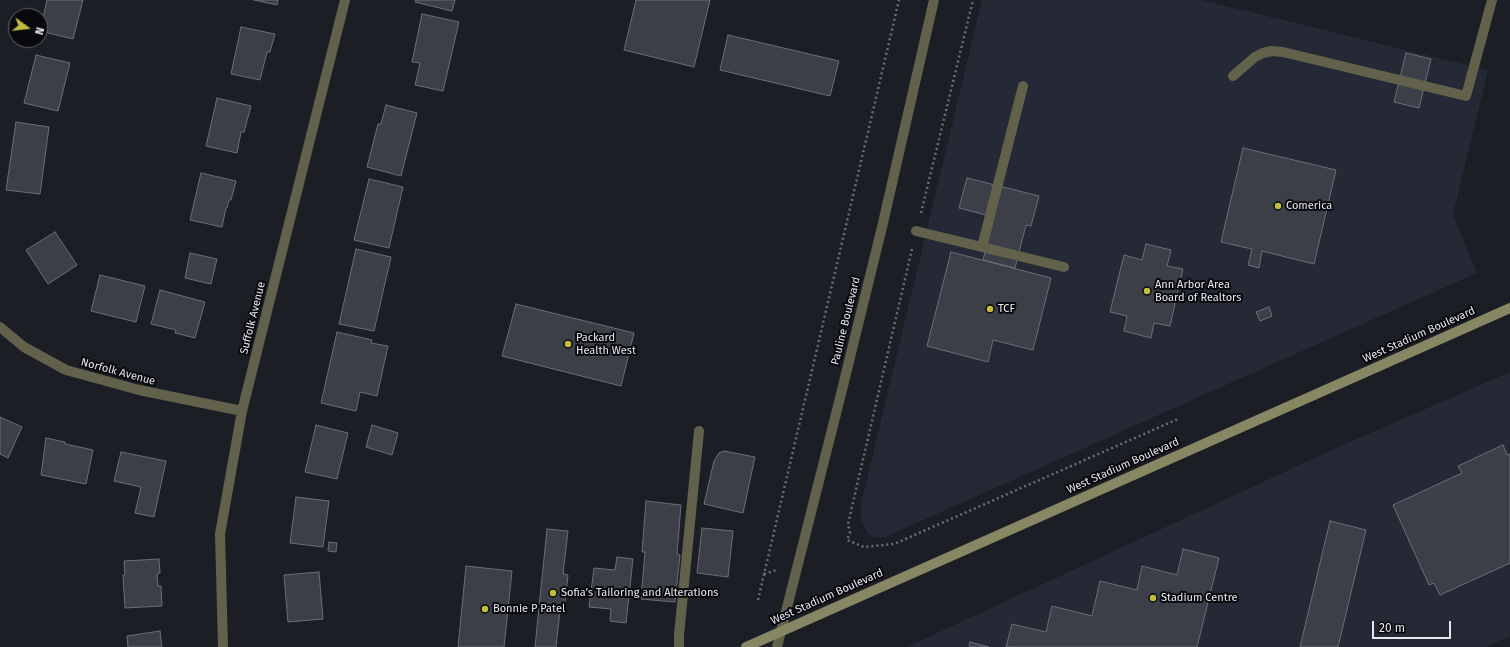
<!DOCTYPE html>
<html>
<head>
<meta charset="utf-8">
<style>
	body { margin:0 }
	#map { position:relative; width:1510px; height:647px; overflow:hidden; background:#1c1e26; font-family:"Fira Sans",sans-serif }
	canvas { display:block }
	.north { position:absolute; left:8px; top:8px; width:40px; height:40px; box-sizing:border-box; background:#08090c; border:1px solid #616266; border-radius:50%; rotate:105deg; font-size:11px; font-weight:700; line-height:16px; text-align:center; color:#e7e8ee }
	.north::after { content:''; display:block; margin:auto; width:14px; height:18px; background:#c3bd3e; clip-path:polygon(50% 0,100% 100%,50% 72%,0 100%) }
	.scale { position:absolute; left:1372px; top:621px; width:79px; height:18px; box-sizing:border-box; border:2px solid #e7e8ee; border-top:0; padding-left:5px; font-size:12px; line-height:14px; white-space:nowrap; color:#e7e8ee; -webkit-text-stroke:3px #08090c; paint-order:stroke }
</style>
</head>
<body>
<div id="map">
<canvas width="1510" height="647"></canvas>
<div class="north">N</div>
<div class="scale">20 m</div>
</div>
<script>
const ctx = document.querySelector('canvas').getContext('2d');
ctx.lineJoin = 'round';
function fillPath(path, color) { ctx.fillStyle = color; ctx.fill(path, 'evenodd'); }
const poly = rows => new Path2D(rows.map(r => 'M' + r).join(''));
function stroke(path, color, width, dash) { ctx.strokeStyle = color; ctx.lineWidth = width; ctx.lineCap = dash ? 'butt' : 'round'; ctx.setLineDash(dash || []); ctx.stroke(path); }
function write(font, color, halo, rows, align = 'center') {
  ctx.font = font + ' "Fira Sans",sans-serif'; ctx.lineWidth = 4; ctx.setLineDash([]); ctx.textBaseline = 'middle'; ctx.strokeStyle = halo; ctx.fillStyle = color; for (const [text, x, y, turn = 0] of rows) {
    ctx.save(); ctx.translate(x, y); ctx.rotate((+turn || 0) * Math.PI / 180); ctx.textAlign = isNaN(turn) ? turn : align; if (halo) ctx.strokeText(text, 0, 0); ctx.fillText(text, 0, 0); ctx.restore();
  }
}
const built = poly([
	[982,0,1201,0,1488,70,1453,215,1477,273,885,537,876,538,868,534,861,521,861,504],
	[1510,372,1510,636,1486,647,907,647,1334,449]
]);
const building = poly([
	[47,0,83,0,73,39,40,31,47,0],
	[254,0,278,0,277,5,254,0],
	[416,0,455,0,452,11,415,2,416,0],
	[636,0,710,0,694,67,624,50,636,0],
	[422,14,459,22,443,91,415,85,420,63,412,62,422,14],
	[241,27,275,34,270,52,267,52,260,80,231,74,241,27],
	[728,35,839,61,830,96,720,70,728,35],
	[1406,53,1431,59,1419,108,1394,102,1406,53],
	[36,55,70,63,58,111,24,103,36,55],
	[217,98,251,106,244,132,241,132,237,153,206,146,217,98],
	[386,105,417,113,401,176,367,167,378,124,381,124,386,105],
	[16,122,49,127,40,194,6,190,16,122],
	[1243,148,1336,170,1314,264,1262,251,1259,268,1248,265,1252,249,1221,242,1243,148],
	[201,173,236,181,231,200,229,200,227,208,226,208,222,227,190,220,201,173],
	[967,178,1039,196,1031,226,1026,225,1015,268,983,260,994,217,959,208,967,178],
	[369,179,403,187,389,248,354,240,369,179],
	[55,232,77,265,48,284,26,250,55,232],
	[1146,244,1171,250,1167,266,1183,269,1170,326,1154,323,1151,338,1124,331,1127,316,1110,312,1124,255,1142,260,1146,244],
	[356,249,391,257,374,331,339,324,356,249],
	[951,252,1051,278,1033,350,993,340,988,362,927,346,951,252],
	[190,253,217,259,211,284,185,278,190,253],
	[100,275,145,286,136,322,91,311,100,275],
	[160,290,205,302,195,338,175,333,176,330,151,324,160,290],
	[516,304,634,333,621,386,502,356,516,304],
	[1269,307,1272,316,1260,321,1256,312,1269,307],
	[337,332,372,340,371,343,388,346,377,396,360,392,356,411,321,403,337,332],
	[0,417,22,427,8,458,0,454,0,417],
	[316,425,348,433,337,479,305,472,316,425],
	[372,425,398,433,392,455,366,447,372,425],
	[46,438,65,442,65,444,93,450,86,484,41,475,46,438],
	[1503,445,1507,455,1510,454,1510,563,1440,595,1434,583,1429,585,1393,505,1462,473,1458,466,1503,445],
	[724,451,755,457,743,513,704,504,714,461,719,453,724,451],
	[121,452,166,461,154,517,135,513,141,487,114,481,121,452],
	[296,497,329,501,323,547,290,543,296,497],
	[646,501,681,505,677,554,680,555,675,602,641,599,645,552,642,552,646,501],
	[1330,521,1366,530,1338,647,1300,647,1330,521],
	[702,528,733,531,728,577,697,573,702,528],
	[547,529,568,531,563,574,568,575,564,611,560,611,556,647,535,647,547,529],
	[329,542,337,543,336,552,328,551,329,542],
	[1183,549,1219,558,1197,647,1006,647,1012,624,1046,632,1052,606,1092,616,1100,581,1137,590,1142,566,1177,575,1183,549],
	[617,557,633,559,626,623,610,621,611,609,589,607,594,568,615,570,617,557],
	[159,559,160,573,157,574,158,586,161,586,162,606,125,608,123,575,125,575,124,561,159,559],
	[466,566,512,571,504,647,458,647,466,566],
	[319,572,323,619,288,622,284,575,319,572],
	[160,631,162,647,128,647,127,636,160,631],
	[970,642,989,647,969,647,970,642]
]);
const path = poly([
	[921,213,973,0],
	[912,249,848,524,850,533,847,540,864,547,894,544,1178,419],
	[764,574,777,570],
	[758,600,899,0]
]);
const service = poly([
	[1233,76,1255,57,1263,53,1272,51,1283,52,1466,96,1492,0],
	[916,231,1064,267],
	[982,247,1023,86],
	[679,647,679,635,699,431]
]);
const minor = poly([
	[0,327,24,347,66,370,139,390,242,411],
	[223,647,220,534,242,411,345,0]
]);
const tertiary = poly([
	[777,647,841,394,883,223,934,0]
]);
const secondary = poly([
	[746,647,1510,308]
]);
const markers = [
	[1278,206,4,"#c3bd3e"],
	[1147,291,4,"#c3bd3e"],
	[990,309,4,"#c3bd3e"],
	[568,344,4,"#c3bd3e"],
	[553,593,4,"#c3bd3e"],
	[1153,598,4,"#c3bd3e"],
	[485,609,4,"#c3bd3e"]
];
const poiNames = [
	["Comerica",1286,206],
	["Ann Arbor Area",1155,285],
	["Board of Realtors",1155,298],
	["TCF",998,309],
	["Packard",576,338],
	["Health West",576,351],
	["Sofia’s Tailoring and Alterations",561,593],
	["Stadium Centre",1161,598],
	["Bonnie P Patel",493,609]
];
const streetNames = [
	["Suffolk Avenue",253,318,-76],
	["Pauline Boulevard",846,321,-76],
	["West Stadium Boulevard",1419,335,-24],
	["Norfolk Avenue",118,372,15],
	["West Stadium Boulevard",1123,466,-24],
	["West Stadium Boulevard",827,597,-24]
];
fillPath(built, '#252835');
fillPath(building, '#3d3f48');
stroke(building, '#6c6e77', 1);
stroke(path, '#6c6e75', 2.5, [2, 3]);
stroke(service, '#62614b', 10);
stroke(minor, '#62614b', 10);
stroke(tertiary, '#62614b', 10);
stroke(secondary, '#888763', 10);
for (const [x, y, r, color] of markers) { const dot = new Path2D(); dot.arc(x, y, r, 0, 2 * Math.PI); ctx.fillStyle = color; ctx.fill(dot); stroke(dot, '#08090c', 1.5); }
write('11px', '#e7e8ee', '#08090c', poiNames, 'left');
write('11px', '#e7e8ee', '#08090c', streetNames);
</script>
</body>
</html>
